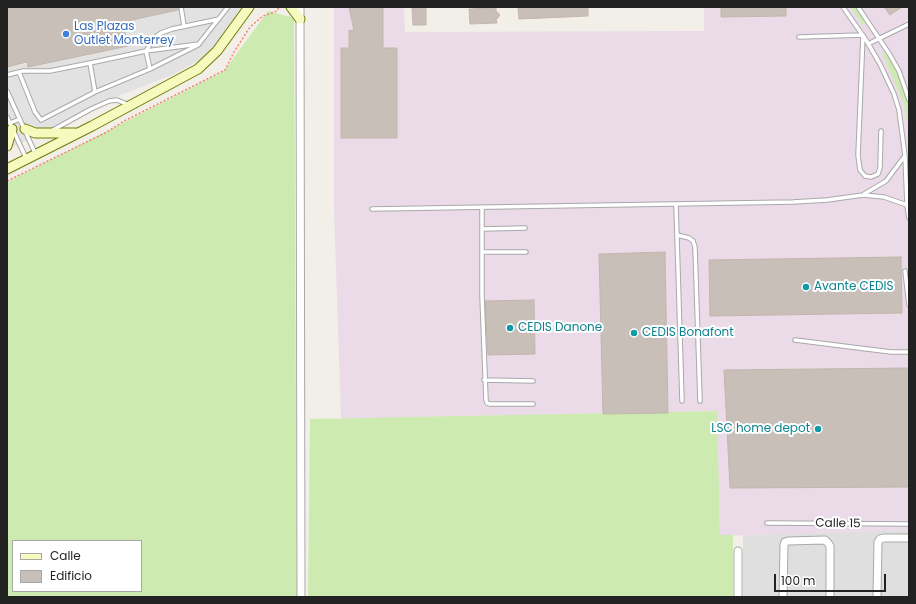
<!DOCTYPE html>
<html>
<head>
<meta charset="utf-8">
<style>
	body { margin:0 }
	#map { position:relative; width:916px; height:604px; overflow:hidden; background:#f2efe9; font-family:Poppins,sans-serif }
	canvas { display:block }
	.frame { position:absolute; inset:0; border:8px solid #222; pointer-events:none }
	.legend { position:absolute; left:12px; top:540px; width:130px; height:52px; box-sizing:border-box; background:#fff; border:1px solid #a7a7a7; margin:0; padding:5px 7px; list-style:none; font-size:12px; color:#222 }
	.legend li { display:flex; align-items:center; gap:8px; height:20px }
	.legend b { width:20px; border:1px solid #a7a7a7 }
	.scale { position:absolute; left:774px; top:574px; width:112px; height:18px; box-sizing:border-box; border:2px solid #222; border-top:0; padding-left:5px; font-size:12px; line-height:14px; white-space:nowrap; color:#222; -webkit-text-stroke:3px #fff; paint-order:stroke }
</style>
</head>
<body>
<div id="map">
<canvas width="916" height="604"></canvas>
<div class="frame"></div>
<ul class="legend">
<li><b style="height:5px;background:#f7fabf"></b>Calle</li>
<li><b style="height:11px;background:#c7bfb8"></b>Edificio</li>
</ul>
<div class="scale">100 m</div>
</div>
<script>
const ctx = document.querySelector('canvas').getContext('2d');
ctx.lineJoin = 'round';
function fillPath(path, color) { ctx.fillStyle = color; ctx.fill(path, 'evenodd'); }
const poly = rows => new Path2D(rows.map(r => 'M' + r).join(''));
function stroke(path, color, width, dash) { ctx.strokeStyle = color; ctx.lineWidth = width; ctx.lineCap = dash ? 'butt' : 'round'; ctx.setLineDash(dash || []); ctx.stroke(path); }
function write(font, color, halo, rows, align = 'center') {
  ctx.font = font + ' Poppins,sans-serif'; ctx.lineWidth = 4; ctx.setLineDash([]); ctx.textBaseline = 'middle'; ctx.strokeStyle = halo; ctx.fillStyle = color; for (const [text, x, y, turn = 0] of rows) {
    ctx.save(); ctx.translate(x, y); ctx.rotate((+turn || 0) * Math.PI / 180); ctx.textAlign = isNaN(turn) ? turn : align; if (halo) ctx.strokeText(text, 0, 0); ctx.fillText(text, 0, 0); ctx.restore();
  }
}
const residential = poly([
	[909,530,909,597,743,597,743,535]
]);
const industrial = poly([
	[334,7,404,7,405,32,704,31,704,7,909,7,909,530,720,536,716,411,341,419,334,209]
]);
const grass = poly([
	[850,7,855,7,866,22,865,24,863,25],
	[268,11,294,18,297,597,7,597,7,182,224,71],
	[13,541,141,541,141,591,13,591],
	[887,51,897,70,909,105,909,139,905,107,882,52],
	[717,411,720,535,733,535,733,597,308,597,310,419]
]);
const parking = poly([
	[170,7,242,7,213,49,202,59,172,75,93,106,53,129,7,149,7,67,128,46,123,22,171,12]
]);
const building = poly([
	[7,7,178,7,178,10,123,22,128,46,28,67,27,62,7,67,7,7],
	[349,7,383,7,383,48,397,48,397,138,341,138,341,48,349,48,349,30,354,31,349,7],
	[412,7,426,7,426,25,413,25,412,7],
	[547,7,588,7,588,16,519,19,518,8,547,7],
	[721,7,786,7,786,16,721,17,721,7],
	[884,7,902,7,890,15,884,7],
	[496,8,496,11,500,15,496,20,497,23,470,24,469,9,496,8],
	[665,252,668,413,603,414,599,254,665,252],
	[901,257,902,313,710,316,709,260,901,257],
	[534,300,535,354,488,355,485,301,534,300],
	[909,368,909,487,730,488,724,370,909,368]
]);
const path = poly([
	[7,181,107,132,124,121,225,70,234,52,250,27,263,16,277,11,279,7]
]);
const lane = poly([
	[181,7,184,26],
	[843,7,866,40,880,64,894,94,899,110,905,156,907,205,909,218],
	[858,7,890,55,899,71,909,100],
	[799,37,863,35,858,155,860,170,865,176,871,177,878,174,880,168,881,131],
	[868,44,909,24],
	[90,63,146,51,199,44],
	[150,69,146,51,154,38,161,33,172,29,219,19],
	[19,72,35,112,41,120,95,92],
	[7,75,23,71,50,71,90,63,95,92,150,69,198,45,228,7],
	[7,91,35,153],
	[7,117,26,158],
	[10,123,20,119],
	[53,130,91,109,109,101,117,100,129,105],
	[864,194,886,181,904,157],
	[676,204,682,401],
	[482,207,482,296,486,400,487,403,490,404,533,404],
	[372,209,793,202,827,200,863,195,884,197,907,205],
	[482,229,525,228],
	[677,235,689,238,693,241,695,247,700,401],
	[482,252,526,252],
	[905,271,909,305],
	[795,340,891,352,909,352],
	[484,380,533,381],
	[767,523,909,524]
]);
const street = poly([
	[300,7,301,597],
	[738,551,738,597],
	[783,597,784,545,785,542,788,541,825,540,828,543,830,546,830,597],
	[877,597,878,542,880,539,884,538,909,538]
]);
const secondary = poly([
	[291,7,300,19],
	[25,129,35,133,75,133],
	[7,146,12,129],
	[7,169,92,126,198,69,217,51,249,7]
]);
const markers = [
	[66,34,4,"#3f7fe0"],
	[806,287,4,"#0f9aa8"],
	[510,328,4,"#0f9aa8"],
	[634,333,4,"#0f9aa8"],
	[818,429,4,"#0f9aa8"]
];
const shopNames = [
	["Las Plazas",74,27],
	["Outlet Monterrey",74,41]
];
const cultureNames = [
	["Avante CEDIS",814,287],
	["CEDIS Danone",518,328],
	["CEDIS Bonafont",642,333],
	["LSC home depot",810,429,"right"]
];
const streetNames = [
	["Calle 15",838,524,1]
];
fillPath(residential, '#e0dfdf');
fillPath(industrial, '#ebdbe8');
fillPath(grass, '#cdebb0');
fillPath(parking, '#e2e2e2');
fillPath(building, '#c7bfb8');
stroke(building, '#c4b6ab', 1);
stroke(lane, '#a9a9a9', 5.5);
stroke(street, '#a9a9a9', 9);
stroke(secondary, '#707d05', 11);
stroke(path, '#fa8072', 1.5, [2, 2]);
stroke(lane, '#fff', 3.5);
stroke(street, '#fff', 7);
stroke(secondary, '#f7fabf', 9);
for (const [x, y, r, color] of markers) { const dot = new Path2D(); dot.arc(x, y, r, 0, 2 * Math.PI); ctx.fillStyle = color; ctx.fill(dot); stroke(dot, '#fff', 1.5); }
write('12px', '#366cbe', '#fff', shopNames, 'left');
write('12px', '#0d838f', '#fff', cultureNames, 'left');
write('12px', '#222', '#fff', streetNames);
</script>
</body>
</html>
